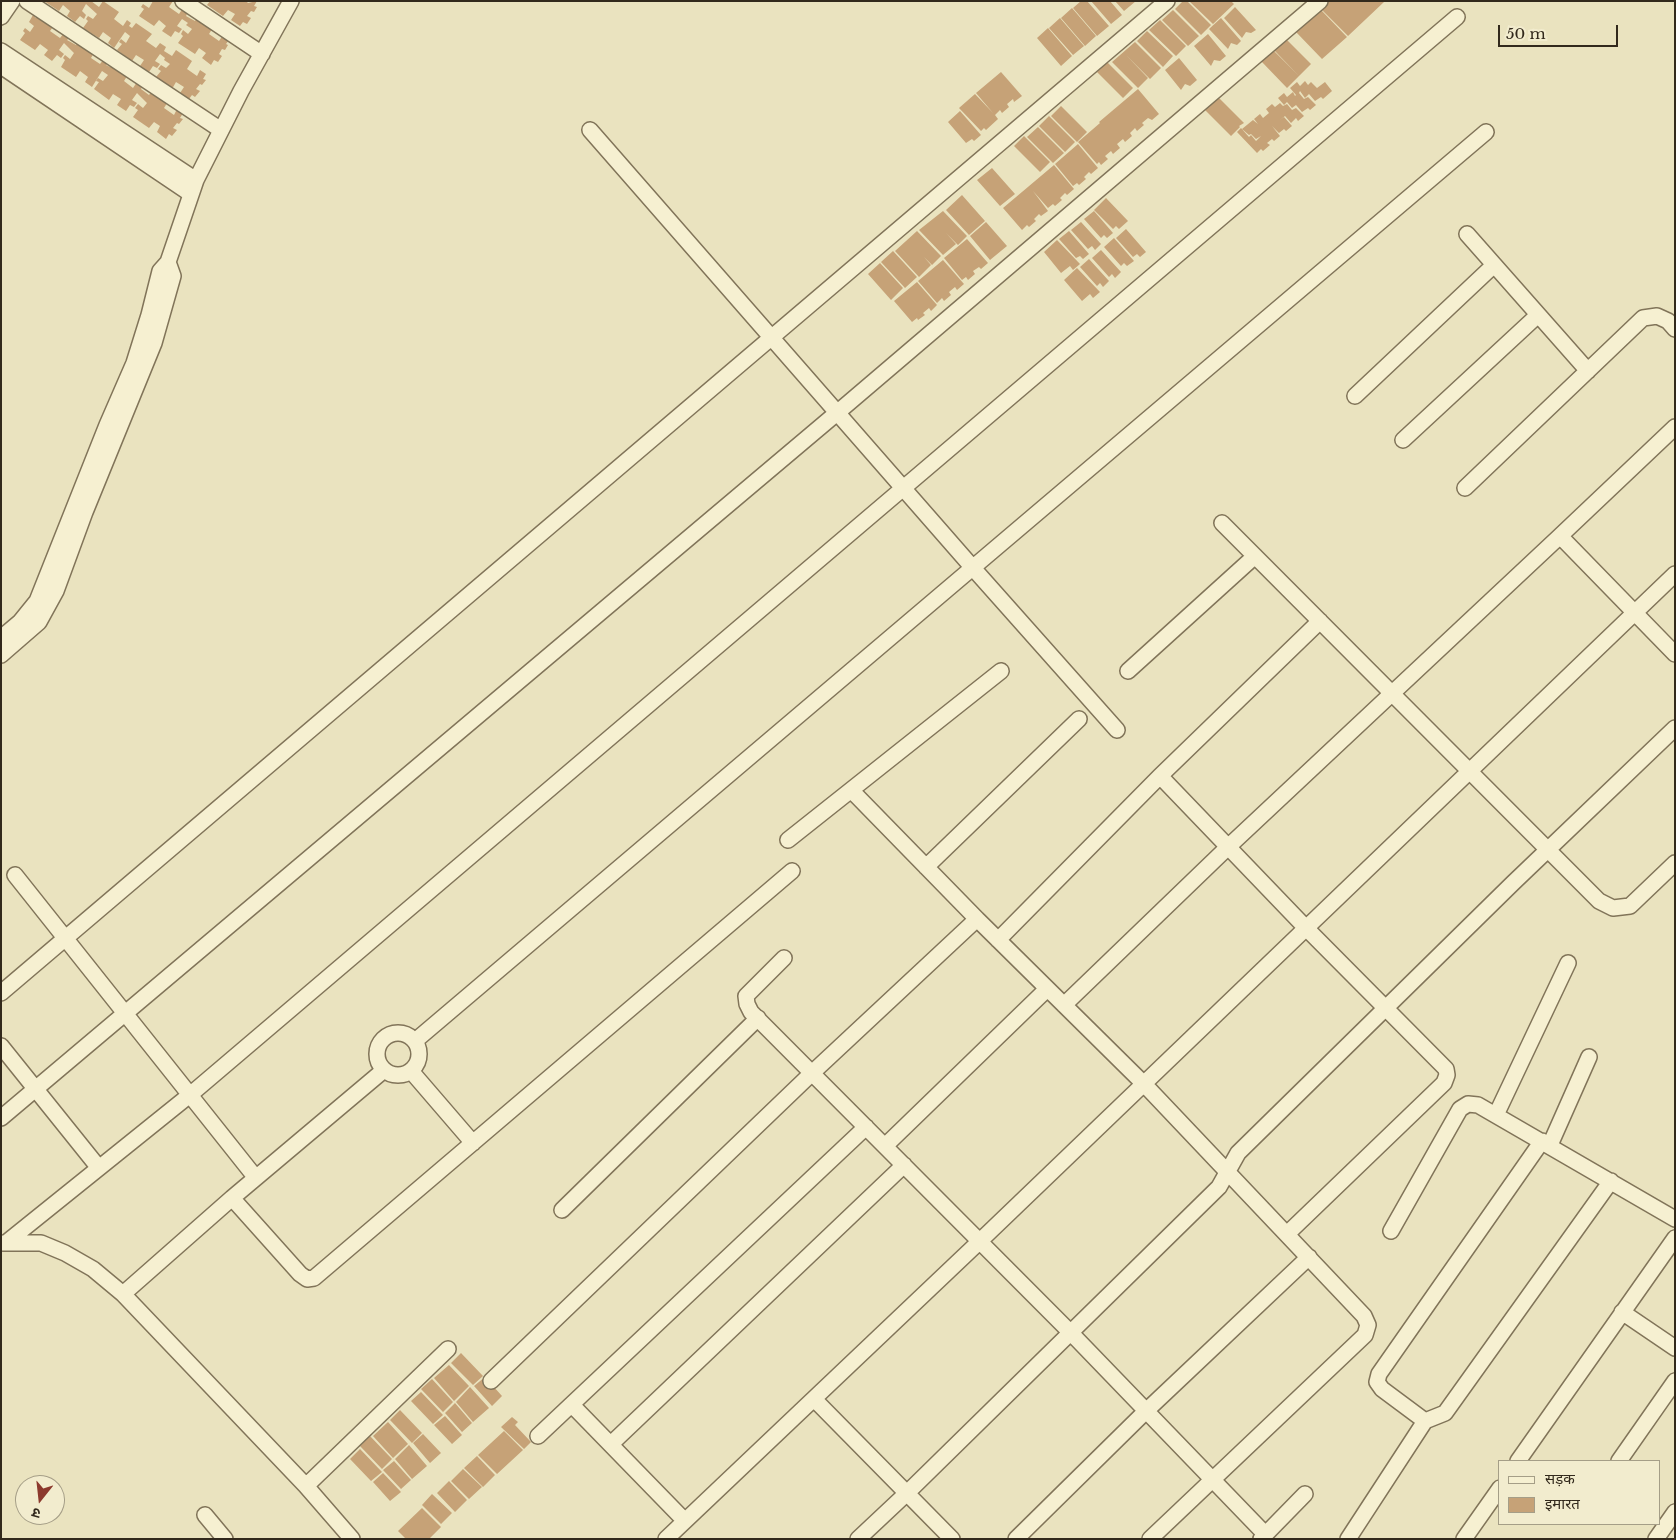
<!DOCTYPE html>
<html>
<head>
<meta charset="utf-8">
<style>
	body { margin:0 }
	#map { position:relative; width:1676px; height:1540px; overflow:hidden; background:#eae3bf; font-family:"Libre Baskerville","Noto Sans Devanagari",serif }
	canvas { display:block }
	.frame { position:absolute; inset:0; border:2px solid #32291c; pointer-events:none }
	.legend { position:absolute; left:1498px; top:1460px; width:162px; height:65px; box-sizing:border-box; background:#f2ecce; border:1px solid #a59e87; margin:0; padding:6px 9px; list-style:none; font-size:15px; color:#32291c }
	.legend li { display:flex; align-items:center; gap:10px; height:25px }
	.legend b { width:25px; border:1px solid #a59e87 }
	.north { position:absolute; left:15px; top:1475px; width:50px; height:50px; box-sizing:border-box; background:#f2ecce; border:1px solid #a59e87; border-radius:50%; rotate:196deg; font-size:14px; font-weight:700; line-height:20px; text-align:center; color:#32291c }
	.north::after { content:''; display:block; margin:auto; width:18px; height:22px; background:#8c392d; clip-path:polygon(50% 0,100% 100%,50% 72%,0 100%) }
	.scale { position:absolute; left:1498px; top:25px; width:120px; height:22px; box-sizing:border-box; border:2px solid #32291c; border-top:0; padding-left:6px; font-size:15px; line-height:18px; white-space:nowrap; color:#32291c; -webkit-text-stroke:4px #f2ecce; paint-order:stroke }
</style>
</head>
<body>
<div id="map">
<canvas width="1676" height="1540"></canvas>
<div class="frame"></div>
<ul class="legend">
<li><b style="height:6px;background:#f6f0d1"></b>सड़क</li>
<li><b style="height:14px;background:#c6a277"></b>इमारत</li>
</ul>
<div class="north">उ</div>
<div class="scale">50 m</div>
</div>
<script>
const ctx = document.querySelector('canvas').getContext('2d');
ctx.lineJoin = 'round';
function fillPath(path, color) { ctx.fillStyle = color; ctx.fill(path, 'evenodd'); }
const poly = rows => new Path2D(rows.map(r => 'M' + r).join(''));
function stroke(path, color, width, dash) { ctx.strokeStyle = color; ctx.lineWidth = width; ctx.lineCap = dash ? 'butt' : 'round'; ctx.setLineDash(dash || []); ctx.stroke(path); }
const building = poly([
	[44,1,91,1,99,7,103,1,119,12,114,19,123,26,127,20,131,23,129,26,132,28,136,23,152,34,146,41,156,48,160,43,166,47,164,51,172,56,176,50,192,61,187,69,197,76,200,70,206,74,203,79,206,80,202,85,200,84,196,89,200,91,195,97,192,95,189,99,180,93,184,87,176,82,172,89,156,77,161,71,158,69,161,65,166,68,170,64,164,60,165,58,160,54,155,61,160,64,157,68,153,66,149,72,140,66,144,60,136,55,132,61,117,50,122,44,119,42,121,39,126,43,130,36,125,32,114,48,108,43,111,38,103,32,99,38,83,28,88,21,86,19,88,16,93,19,97,14,86,4,82,11,86,15,84,19,80,16,75,22,67,16,70,11,63,5,59,11],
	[153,1,173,1,169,7,179,14,183,8,188,12,186,16,195,21,198,16,214,26,209,34,219,41,223,35,229,40,226,44,228,45,225,50,222,49,219,54,222,56,218,62,214,60,211,65,202,58,206,53,199,48,195,54,178,43,183,36,181,34,183,30,188,34,192,29,186,25,188,23,182,19,177,26,182,29,179,33,175,31,171,37,162,31,166,26,159,20,154,26,139,16,144,9,141,7,143,4,149,8],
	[210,1,246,1,248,3,257,1,254,6,257,7,254,12,251,11,247,16,251,18,247,24,243,22,240,26,231,20,235,14,228,10,223,16,207,5],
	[1081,1,1087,1,1109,26,1097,36,1073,8],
	[1091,1,1110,1,1122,15,1111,24],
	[1115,1,1136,1,1124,11],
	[1183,1,1187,1,1211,25,1201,35,1175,9],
	[1189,1,1231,1,1234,4,1213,24],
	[1330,1,1383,1,1384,2,1348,36,1321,9],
	[1235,7,1256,30,1251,33,1246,32,1242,38,1224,18],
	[1072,8,1096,36,1085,46,1061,18],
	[1173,10,1199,36,1188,46,1162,20],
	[1321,10,1347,37,1322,59,1296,32],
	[39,13,55,24,50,31,60,38,64,33,70,37,67,40,76,45,80,40,95,51,91,58,100,64,104,59,108,62,106,65,110,67,113,62,129,73,124,81,133,88,137,82,143,86,141,89,149,95,153,90,169,100,164,108,174,115,177,109,183,113,180,118,183,119,179,124,177,123,173,128,177,130,172,136,169,134,166,139,157,132,160,126,154,122,149,128,133,117,138,110,135,108,138,104,143,108,147,103,137,93,132,100,137,103,134,107,130,105,126,111,117,105,121,99,113,94,109,100,94,89,99,82,96,81,98,78,103,81,108,75,102,71,92,87,85,82,88,77,80,71,76,77,61,67,65,60,63,58,65,55,70,59,74,53,64,43,59,50,64,54,61,58,57,55,52,61,44,55,48,50,40,44,35,50,20,40,25,33,23,31,25,28,30,32,34,26,29,22,33,15,36,18],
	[1060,18,1084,46,1073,55,1049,28],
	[1221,18,1241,41,1237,45,1231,43,1228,49,1209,29],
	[1160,20,1186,46,1176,56,1149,30],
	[1048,28,1072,56,1061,66,1037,38],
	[1147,31,1173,56,1163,67,1137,41],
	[1208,34,1226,56,1220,61,1214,60,1211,66,1194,46],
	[1285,38,1311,64,1299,76,1273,49],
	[1135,42,1161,68,1150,79,1126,55,1148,78,1138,88,1112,62],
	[1273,50,1299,76,1287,88,1261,61],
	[1179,58,1197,80,1190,86,1185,84,1181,90,1165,70],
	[1107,62,1133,88,1123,98,1097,72],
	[1001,72,1022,96,1014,102,1013,99,1007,104,1009,107,1002,113,1000,110,995,115,998,119,986,130,984,128,981,131,959,108,975,94,993,113,976,93],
	[1305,81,1308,85,1311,82,1317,88,1325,82,1332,91,1323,99,1321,97,1315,101,1309,94,1305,98,1300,91,1299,93,1304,99,1308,97,1316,105,1310,110,1308,108,1302,112,1296,105,1292,108,1287,102,1284,105,1278,98,1284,93,1287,97,1293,92,1295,96,1296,95,1290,88,1297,82,1300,86],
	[1138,89,1159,114,1152,120,1148,118,1142,123,1144,125,1137,131,1135,128,1130,133,1132,136,1125,142,1123,139,1117,144,1120,148,1113,154,1111,151,1105,156,1108,159,1101,165,1099,162,1097,164,1078,142,1100,123,1099,122],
	[1218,97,1244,123,1239,126,1240,127,1231,136,1205,110],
	[1280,103,1283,106,1287,104,1292,110,1296,108,1304,116,1298,121,1296,118,1291,123,1285,116,1280,120,1284,117,1292,126,1286,131,1284,129,1279,133,1272,126,1280,136,1274,141,1272,139,1267,143,1270,145,1263,151,1261,149,1257,153,1237,132,1241,128,1249,137,1251,135,1256,141,1261,136,1256,139,1251,134,1249,135,1242,129,1253,120,1258,124,1254,119,1260,114,1263,118,1269,113,1266,109,1272,104,1275,107],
	[1061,106,1087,132,1077,142,1051,116],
	[960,111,981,135,974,141,972,139,966,143,948,122],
	[1049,116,1075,142,1065,152,1039,126],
	[1038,127,1064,153,1053,163,1027,137],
	[1024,136,1050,162,1040,172,1014,146],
	[1078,144,1098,168,1091,174,1089,172,1084,177,1086,179,1079,185,1077,183,1073,186,1055,164],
	[1054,165,1074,189,1067,195,1065,193,1060,198,1062,200,1055,206,1053,204,1048,208,1033,191,1048,211,1041,216,1039,214,1034,219,1036,221,1029,227,1027,225,1022,230,1003,208],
	[992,168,1015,194,1000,206,977,180],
	[962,195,985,221,969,235,946,210],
	[1106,198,1128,221,1119,229,1116,226,1113,229,1094,210],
	[943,211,967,236,958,245,946,233,956,244,943,255,919,230],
	[1094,211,1113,233,1107,238,1104,235,1101,238,1084,219],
	[986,222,1007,246,990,260,970,236],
	[1081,222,1101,244,1095,250,1092,246,1088,249,1071,230],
	[1126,229,1146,252,1140,257,1137,254,1133,257,1116,238],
	[917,231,941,256,932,265,924,257,931,265,919,277,895,251],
	[1069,231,1089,254,1083,259,1080,256,1076,258,1059,239],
	[1114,238,1134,261,1127,266,1124,263,1121,266,1104,247],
	[967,239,988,263,981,269,979,267,973,271,975,274,968,280,966,277,962,280,944,258],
	[1057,240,1080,264,1073,270,1070,266,1061,273,1044,252],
	[1101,250,1121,272,1115,278,1112,274,1109,277,1092,258],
	[893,251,917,277,905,288,881,262],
	[1089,259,1109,281,1103,287,1100,283,1097,286,1080,267],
	[943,260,964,284,957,290,955,287,949,292,951,295,944,301,942,298,937,303,918,281],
	[880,263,903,288,891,300,868,274],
	[1077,268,1100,292,1093,298,1090,294,1082,301,1064,280],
	[917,282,937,305,931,311,929,308,923,313,925,315,918,320,917,318,912,322,894,301],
	[461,1353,483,1376,473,1385,451,1363],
	[449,1365,469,1386,454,1401,434,1378],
	[485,1377,502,1396,492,1406,474,1386],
	[432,1379,453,1402,443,1412,421,1389],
	[470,1387,489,1408,473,1422,456,1402],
	[421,1392,443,1415,433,1424,411,1401],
	[455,1403,472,1423,462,1432,445,1413],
	[400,1410,422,1433,412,1443,390,1420],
	[445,1416,462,1435,452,1444,434,1425],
	[512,1417,518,1422,515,1425,531,1442,524,1449,501,1427],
	[388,1422,408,1444,393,1458,373,1436],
	[504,1431,523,1450,497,1474,478,1455],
	[423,1434,441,1453,430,1463,413,1443],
	[370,1436,392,1459,382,1469,360,1446],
	[409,1445,427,1466,412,1479,395,1459],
	[360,1449,382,1472,371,1481,350,1459],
	[477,1456,495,1475,483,1487,464,1468],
	[394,1461,411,1480,401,1489,383,1470],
	[463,1469,482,1487,469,1499,451,1481],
	[383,1473,401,1492,390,1501,373,1482],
	[449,1481,467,1500,455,1512,437,1493],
	[432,1494,452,1513,441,1524,422,1505],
	[422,1508,441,1527,430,1538,406,1539,398,1531]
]);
const minor = poly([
	[27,1,221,130],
	[183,1,262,54],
	[1,17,12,1],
	[1,51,196,180],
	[1,66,191,194],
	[590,130,973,568,1117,730],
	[1467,234,1588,371],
	[1355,396,1494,265],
	[1403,440,1538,315],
	[1465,488,1643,318,1657,316,1668,321,1675,329],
	[1222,523,1599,901,1613,908,1630,906,1675,863],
	[1560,536,1675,427],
	[1,638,20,622,37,601,107,425,134,363,149,315,160,271,168,262,196,180,241,91,291,1],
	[1,655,39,622,56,591,85,512,154,343,173,276,168,262],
	[1128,671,1255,556],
	[1160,776,1306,928,1446,1069,1447,1075,1444,1083,1287,1234],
	[851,790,977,919],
	[788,840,1001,671],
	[926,867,1079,719],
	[15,875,256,1178],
	[998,940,1160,776,1320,621],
	[784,958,746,996,747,1004,751,1012,1071,1333,1265,1534],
	[1,993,1167,1],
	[1064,1005,1228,847,1560,536,1675,654],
	'377 1054a21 21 0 1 1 42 0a21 21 0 1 1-42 0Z',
	[415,1041,1486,132],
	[1,1046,99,1168],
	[411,1071,473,1143],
	[1496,1115,1568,963],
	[1,1118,838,412,1320,1],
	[1550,1145,1589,1057],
	[885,1146,1047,989],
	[232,1198,300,1274,307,1279,314,1278,792,871],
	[562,1210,758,1018],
	[1391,1231,1460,1109,1468,1104,1478,1105,1675,1219],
	[7,1242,191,1094,1457,17],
	[3,1243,41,1243,65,1253,93,1269,123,1294,306,1486,352,1539],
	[123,1294,232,1198,384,1070],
	[1622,1312,1675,1348],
	[491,1381,812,1073,977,919,1144,1084,1364,1316,1368,1325,1365,1335,1150,1539],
	[814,1399,952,1539],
	[572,1405,685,1521],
	[1425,1421,1445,1413,1611,1181],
	[538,1436,866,1127],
	[611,1444,904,1165],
	[1518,1461,1675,1238],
	[1619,1461,1675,1381],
	[306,1486,448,1349],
	[205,1515,225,1539],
	[666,1539,980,1241,1675,574],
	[858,1539,907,1493,1219,1187,1238,1153,1513,883,1675,728],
	[1016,1539,1146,1411,1309,1257],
	[1261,1539,1305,1494],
	[1348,1539,1425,1421,1382,1389,1377,1382,1379,1374,1542,1141],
	[1464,1539,1500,1488],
	[1656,1539,1675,1512]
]);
fillPath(building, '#c6a277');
stroke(minor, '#817459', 18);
stroke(minor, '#f6f0d1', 15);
</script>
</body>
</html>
